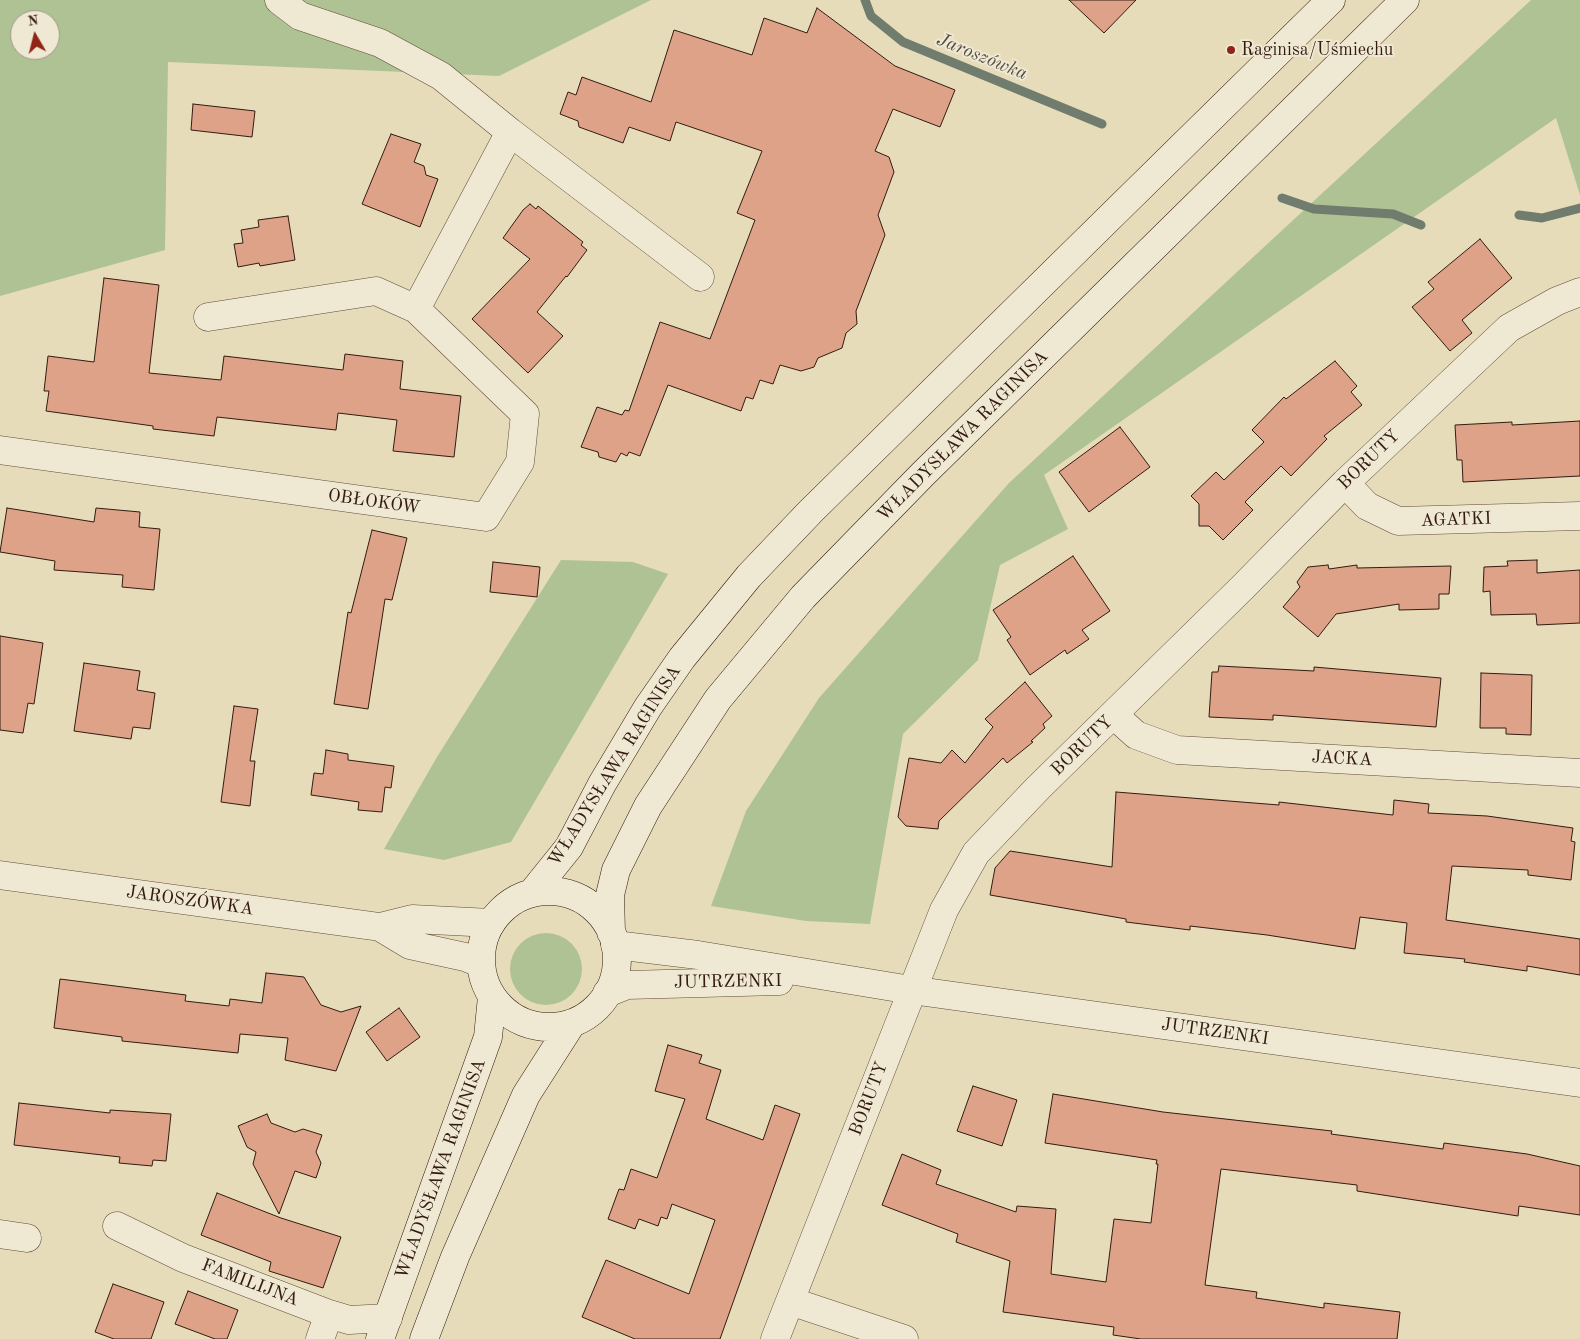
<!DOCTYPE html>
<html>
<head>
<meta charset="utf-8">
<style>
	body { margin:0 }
	#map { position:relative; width:1580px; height:1339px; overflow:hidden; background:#e7dcba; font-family:"Old Standard TT",serif }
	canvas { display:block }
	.north { position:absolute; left:10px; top:10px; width:50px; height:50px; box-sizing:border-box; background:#efe8d2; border:1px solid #a49685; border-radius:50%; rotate:352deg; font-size:14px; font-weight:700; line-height:20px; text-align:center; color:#331b11 }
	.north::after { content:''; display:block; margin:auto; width:18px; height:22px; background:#8f2418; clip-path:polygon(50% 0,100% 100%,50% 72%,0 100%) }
</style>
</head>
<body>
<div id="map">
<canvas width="1580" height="1339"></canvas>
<div class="north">N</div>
</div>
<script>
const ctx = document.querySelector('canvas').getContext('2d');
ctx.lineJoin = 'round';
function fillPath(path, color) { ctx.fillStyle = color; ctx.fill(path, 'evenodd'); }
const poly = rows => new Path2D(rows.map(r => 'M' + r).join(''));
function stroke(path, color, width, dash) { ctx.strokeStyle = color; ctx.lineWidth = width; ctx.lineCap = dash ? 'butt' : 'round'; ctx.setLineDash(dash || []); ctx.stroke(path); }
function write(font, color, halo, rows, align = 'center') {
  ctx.font = font + ' "Old Standard TT",serif'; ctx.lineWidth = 4; ctx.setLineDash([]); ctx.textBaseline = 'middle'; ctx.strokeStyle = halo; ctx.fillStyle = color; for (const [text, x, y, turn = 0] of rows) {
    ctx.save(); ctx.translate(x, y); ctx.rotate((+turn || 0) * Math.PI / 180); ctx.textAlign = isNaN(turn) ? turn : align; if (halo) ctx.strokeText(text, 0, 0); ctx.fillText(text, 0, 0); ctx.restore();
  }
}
const green = poly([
	[0,0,651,0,499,76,168,62,165,250,0,296],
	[20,20,50,20,50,50,20,50],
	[1531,0,1580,0,1580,195,1556,118,1044,475,1068,529,1000,565,978,660,903,734,870,924,806,921,711,906,746,811,819,698,1009,483],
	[561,560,633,562,668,574,511,842,444,860,384,849,437,757],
	'510 969a36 36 0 1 1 72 0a36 36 0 1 1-72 0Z'
]);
const stream = poly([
	[865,0,871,16,903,42,1102,124],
	[1282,198,1314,209,1393,214,1421,225],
	[1519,215,1542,218,1580,208]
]);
const building = poly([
	[1069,0,1136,0,1104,33,1069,0],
	[817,8,895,66,955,90,940,127,893,109,875,151,889,157,894,172,878,215,885,235,856,311,857,324,846,333,842,348,818,358,814,367,801,371,780,365,773,384,760,380,753,399,746,397,741,411,668,385,640,456,629,452,627,456,621,453,616,462,599,457,598,452,581,447,597,407,622,415,625,410,629,411,660,322,710,339,755,220,737,213,762,151,676,122,670,141,629,127,623,143,579,127,578,121,560,114,568,92,576,95,582,77,651,102,674,30,752,55,764,18,807,33,817,8],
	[193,104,255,111,252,137,191,130,193,104],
	[391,134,421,144,414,162,424,166,426,175,438,179,420,227,362,204,391,134],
	[530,204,536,209,538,206,583,242,581,245,587,250,567,277,566,276,537,312,563,336,528,373,472,319,530,259,503,238,523,210,530,204],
	[288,216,295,260,260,266,259,263,238,267,234,244,243,243,241,230,259,227,258,220,288,216],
	[1480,239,1512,278,1462,320,1472,333,1450,351,1412,307,1434,289,1428,282,1480,239],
	[104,278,159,285,149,373,221,380,224,356,343,370,345,354,403,361,400,389,461,396,454,457,393,451,397,420,338,413,336,430,217,417,214,436,153,429,153,426,46,411,49,391,44,391,48,356,94,362,104,278],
	[1335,361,1357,386,1351,392,1362,405,1324,436,1327,439,1291,476,1281,466,1245,502,1253,510,1223,540,1209,526,1199,526,1199,504,1191,496,1216,472,1224,480,1264,442,1252,430,1284,397,1286,399,1335,361],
	[1580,421,1580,476,1463,482,1462,460,1457,460,1455,425,1512,422,1512,425,1580,421],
	[1120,427,1150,467,1089,512,1059,472,1120,427],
	[7,508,94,522,96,508,140,512,139,527,160,529,154,590,122,587,123,575,54,570,55,561,0,552,7,508],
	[372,530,407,538,392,600,385,599,368,709,334,704,348,612,351,613,372,530],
	[1073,556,1110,611,1082,630,1089,639,1067,654,1065,650,1030,675,1007,640,1011,637,993,610,1073,556],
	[1537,560,1537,573,1580,570,1580,623,1537,625,1536,614,1491,615,1490,591,1483,592,1484,567,1508,566,1507,561,1537,560],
	[493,562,540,567,537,597,490,592,493,562],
	[1328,565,1329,569,1357,565,1357,568,1451,566,1449,594,1439,594,1439,609,1399,610,1399,604,1336,614,1318,637,1283,607,1300,587,1297,582,1308,567,1328,565],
	[0,636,43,643,34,704,28,703,23,733,0,730,0,636],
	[84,663,140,671,137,690,155,693,150,729,133,727,131,739,74,731,84,663],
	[1219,666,1314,671,1314,667,1441,678,1436,727,1273,715,1273,720,1209,717,1212,672,1218,672,1219,666],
	[1481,673,1532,675,1531,735,1506,734,1506,728,1480,728,1481,673],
	[1025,682,1052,716,1043,724,1045,728,1031,741,1033,742,1007,763,1003,758,939,821,938,829,906,826,898,817,909,758,941,763,952,750,965,763,993,727,985,719,1025,682],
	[234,706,258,709,250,761,255,761,250,806,221,802,234,706],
	[326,750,348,754,348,760,394,766,391,788,385,787,382,812,358,810,359,802,311,795,314,773,323,774,326,750],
	[1116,792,1279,805,1279,802,1393,815,1394,800,1429,804,1428,813,1487,816,1573,828,1571,841,1575,842,1571,880,1528,875,1528,870,1452,866,1446,920,1580,939,1580,975,1527,966,1527,971,1464,962,1465,959,1404,953,1407,923,1360,917,1355,949,1267,935,1190,926,1190,930,1126,922,1126,919,990,895,995,868,1010,851,1112,867,1116,792],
	[266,973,304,977,321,1005,341,1012,361,1006,336,1071,285,1060,288,1038,240,1034,238,1053,122,1041,122,1037,54,1028,60,979,186,995,185,1001,229,1006,230,999,262,1003,266,973],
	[399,1008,420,1037,387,1061,366,1032,399,1008],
	[668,1045,702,1055,699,1063,721,1070,706,1119,763,1140,775,1105,800,1114,720,1339,635,1339,582,1317,606,1260,689,1294,715,1220,672,1204,667,1219,661,1217,658,1226,639,1219,635,1229,608,1219,619,1189,624,1190,631,1169,657,1178,685,1099,655,1091,668,1045],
	[973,1086,1017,1100,1002,1146,957,1131,973,1086],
	[1053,1094,1163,1112,1332,1131,1331,1134,1443,1149,1444,1143,1527,1154,1580,1166,1580,1215,1519,1206,1518,1216,1357,1191,1357,1185,1221,1169,1205,1285,1257,1292,1256,1298,1324,1308,1324,1303,1400,1312,1397,1339,1141,1339,1113,1335,1114,1327,1003,1312,1010,1261,956,1242,958,1234,882,1205,902,1154,941,1170,936,1184,1016,1212,1017,1206,1056,1209,1051,1274,1106,1282,1114,1219,1151,1223,1158,1164,1156,1164,1157,1160,1045,1143,1053,1094],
	[19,1103,110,1113,110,1110,171,1114,166,1161,153,1160,152,1166,119,1163,120,1157,14,1145,19,1103],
	[267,1114,271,1123,295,1132,303,1129,322,1135,316,1152,321,1163,316,1178,295,1171,279,1214,253,1164,256,1152,247,1147,238,1126,267,1114],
	[217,1193,281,1218,341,1237,323,1288,269,1271,271,1262,201,1235,217,1193],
	[113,1284,164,1302,151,1339,114,1339,95,1332,113,1284],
	[188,1291,238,1310,227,1339,215,1339,175,1324,188,1291]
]);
const street = poly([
	[279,0,300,16,380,43,441,76,510,132],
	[416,309,510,132,700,277],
	[0,450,486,517,520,462,525,414,416,309,376,291,208,317],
	[1345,483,1367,506,1398,521,1580,516],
	[1114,715,1136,735,1177,750,1580,773],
	[0,875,380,927,412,919,491,923],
	[380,927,410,945,465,957,480,963],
	[615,945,698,955,911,990,1580,1083],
	[607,993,627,985,779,981],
	[117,1226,183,1258,329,1314,349,1320,388,1318],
	[0,1234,27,1238],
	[790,1301,904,1339],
	[320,1339,329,1314],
	[775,1339,944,910,976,853,1038,788,1243,587,1345,483,1509,328,1557,301,1580,292]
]);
const secondary = poly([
	'481 959a68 68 0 1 1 136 0a68 68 0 1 1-136 0Z',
	[532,893,569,847,602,784,648,707,682,658,749,576,811,511,1331,0],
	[611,932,610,895,616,870,648,806,718,699,803,597,923,474,1405,0],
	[380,1339,488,1037,492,997],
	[424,1339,455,1257,526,1095,572,1023]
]);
const markers = [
	[1231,50,5,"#8f2418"]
];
const poiNames = [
	["Raginisa/Uśmiechu",1241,50]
];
const streetNames = [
	["WŁADYSŁAWA RAGINISA",963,436,-45],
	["BORUTY",1369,460,-44],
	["OBŁOKÓW",374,502,8],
	["AGATKI",1456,520,-2],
	["BORUTY",1082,746,-44],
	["JACKA",1342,759,3],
	["WŁADYSŁAWA RAGINISA",615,766,-58],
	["JAROSZÓWKA",190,901,8],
	["JUTRZENKI",728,982,-1],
	["JUTRZENKI",1215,1032,8],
	["BORUTY",869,1099,-69],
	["WŁADYSŁAWA RAGINISA",441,1169,-70],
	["FAMILIJNA",250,1283,21]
];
const waterNames = [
	["Jaroszówka",982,57,22]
];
fillPath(green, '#afc294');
stroke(stream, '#6f7c6e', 9);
fillPath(building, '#dda287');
stroke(building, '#331b11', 1);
stroke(street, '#604b3b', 29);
stroke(secondary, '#331b11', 29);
stroke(street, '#efe8d2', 28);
stroke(secondary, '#efe8d2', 28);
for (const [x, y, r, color] of markers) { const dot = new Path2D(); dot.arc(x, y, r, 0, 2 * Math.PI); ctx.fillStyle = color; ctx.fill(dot); stroke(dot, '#efe8d2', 2); }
write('18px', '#331b11', '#efe8d2', poiNames, 'left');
write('18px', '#331b11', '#efe8d2', streetNames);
write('italic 19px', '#514b40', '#efe8d2', waterNames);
</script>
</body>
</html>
